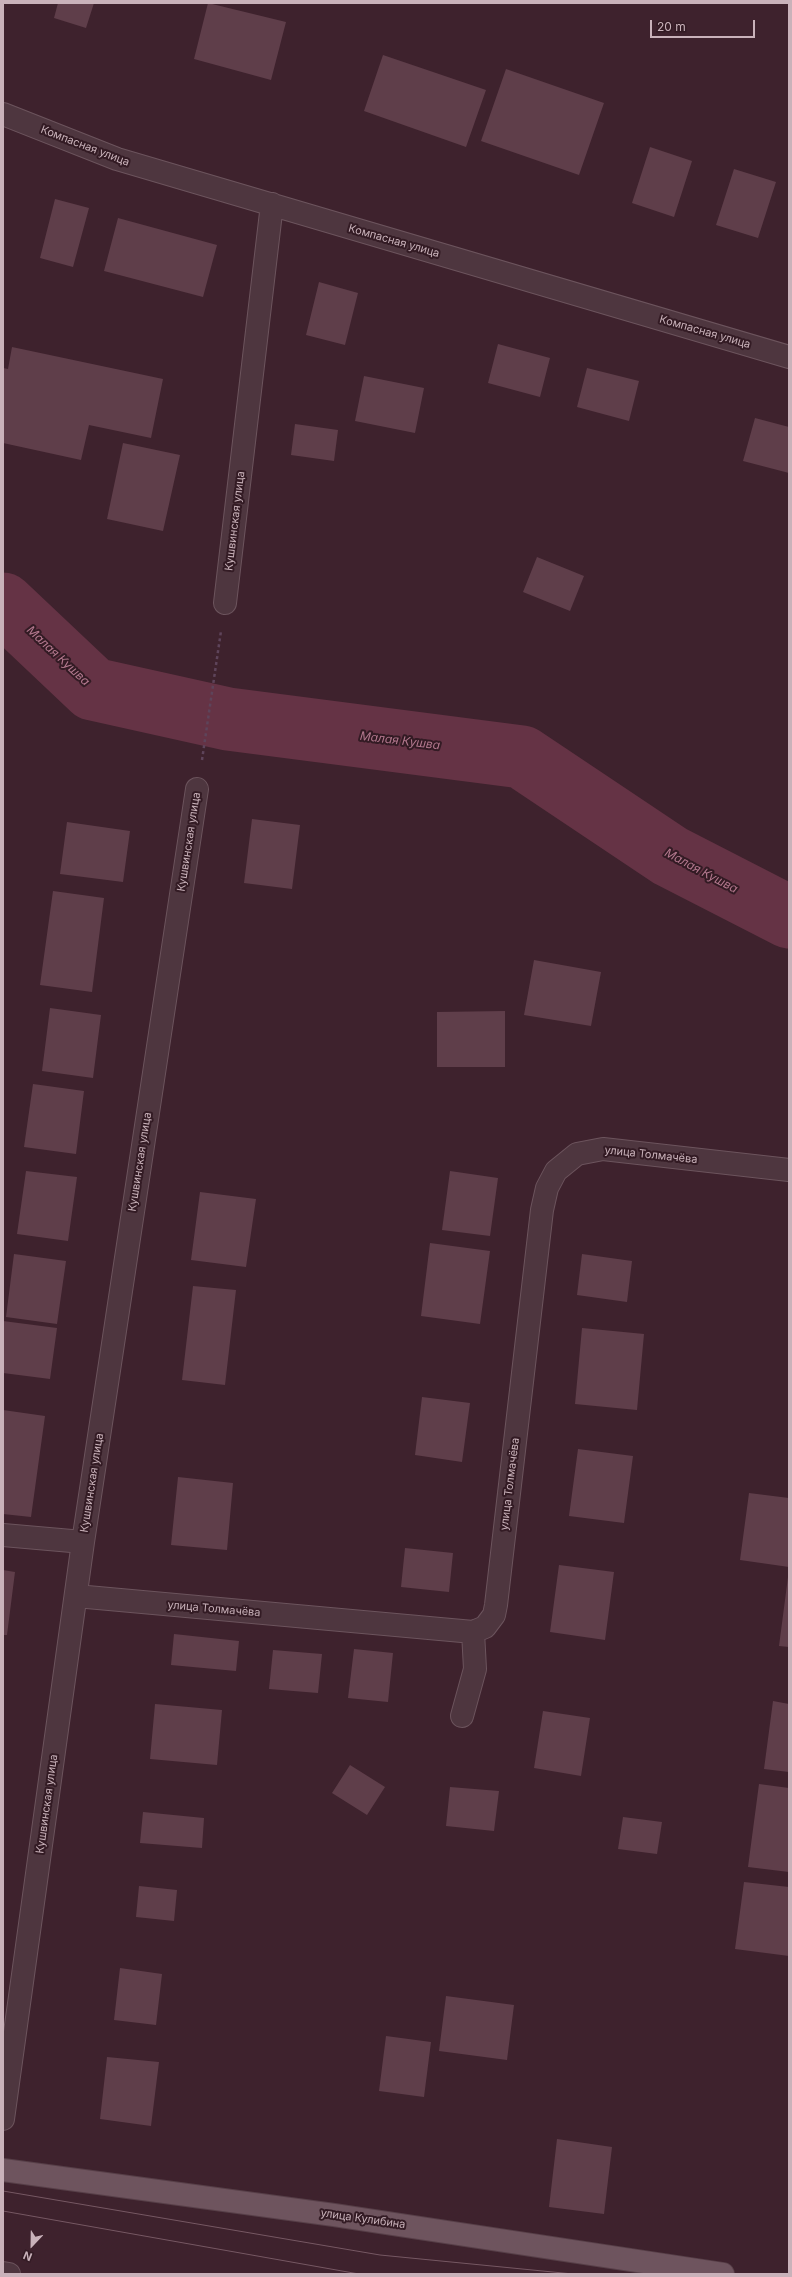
<!DOCTYPE html>
<html>
<head>
<meta charset="utf-8">
<style>
	body { margin:0 }
	#map { position:relative; width:792px; height:2277px; overflow:hidden; background:#3e222d; font-family:Inter,sans-serif }
	canvas { display:block }
	.frame { position:absolute; inset:0; border:4px solid #c9b2ba; pointer-events:none }
	.north { position:absolute; left:12px; top:2225px; width:40px; height:40px; -webkit-text-stroke:3px #331b24; paint-order:stroke; rotate:202deg; font-size:11px; font-weight:700; line-height:16px; text-align:center; color:#c9b2ba }
	.north::after { content:''; display:block; margin:auto; width:14px; height:18px; background:#c9b2ba; clip-path:polygon(50% 0,100% 100%,50% 72%,0 100%) }
	.scale { position:absolute; left:650px; top:20px; width:105px; height:18px; box-sizing:border-box; border:2px solid #c9b2ba; border-top:0; padding-left:5px; font-size:12px; line-height:14px; white-space:nowrap; color:#c9b2ba; -webkit-text-stroke:3px #331b24; paint-order:stroke }
</style>
</head>
<body>
<div id="map">
<canvas width="792" height="2277"></canvas>
<div class="frame"></div>
<div class="north">N</div>
<div class="scale">20 m</div>
</div>
<script>
const ctx = document.querySelector('canvas').getContext('2d');
ctx.lineJoin = 'round';
const poly = rows => new Path2D(rows.map(r => 'M' + r).join(''));
function stroke(path, color, width, dash) { ctx.strokeStyle = color; ctx.lineWidth = width; ctx.lineCap = dash ? 'butt' : 'round'; ctx.setLineDash(dash || []); ctx.stroke(path); }
function fillPath(path, color) { ctx.fillStyle = color; ctx.fill(path, 'evenodd'); }
function write(font, color, halo, rows, align = 'center') {
  ctx.font = font + ' Inter,sans-serif'; ctx.lineWidth = 4; ctx.setLineDash([]); ctx.textBaseline = 'middle'; ctx.strokeStyle = halo; ctx.fillStyle = color; for (const [text, x, y, turn = 0] of rows) {
    ctx.save(); ctx.translate(x, y); ctx.rotate((+turn || 0) * Math.PI / 180); ctx.textAlign = isNaN(turn) ? turn : align; if (halo) ctx.strokeText(text, 0, 0); ctx.fillText(text, 0, 0); ctx.restore();
  }
}
const river = poly([
	[3,604,93,689,228,719,522,757,670,856,789,917]
]);
const building = poly([
	[58,3,94,3,86,28,54,18],
	[208,3,286,22,271,80,194,59],
	[383,55,486,90,466,147,364,111],
	[506,69,604,103,579,175,481,141],
	[650,147,692,161,674,217,632,203],
	[734,169,776,182,758,238,716,225],
	[55,199,89,208,73,267,40,258],
	[118,218,217,245,203,297,104,271],
	[319,282,358,293,345,345,306,335],
	[498,344,550,358,540,397,488,383],
	[12,347,163,379,151,438,89,425,81,460,3,443,3,368,8,369],
	[587,368,639,381,629,421,577,407],
	[364,376,424,388,415,433,355,421],
	[755,418,789,427,789,473,743,461],
	[295,424,338,430,334,461,291,455],
	[123,443,180,455,163,531,107,519],
	[537,557,584,576,570,611,523,592],
	[252,819,300,825,292,889,244,883],
	[67,822,130,831,123,882,60,874],
	[53,891,104,898,92,992,40,985],
	[534,960,601,972,591,1026,524,1015],
	[50,1008,101,1015,93,1078,42,1071],
	[505,1011,505,1067,437,1067,437,1012],
	[33,1084,84,1091,76,1154,24,1147],
	[26,1171,77,1177,68,1241,17,1234],
	[450,1171,498,1178,490,1236,442,1230],
	[200,1192,256,1199,246,1267,191,1260],
	[430,1243,490,1251,480,1324,421,1316],
	[14,1254,66,1261,57,1324,6,1317],
	[582,1254,632,1261,627,1302,577,1295],
	[193,1286,236,1290,225,1385,182,1380],
	[3,1321,57,1328,50,1379,3,1373],
	[582,1328,644,1334,637,1410,575,1404],
	[422,1397,470,1403,462,1462,415,1455],
	[3,1410,45,1416,31,1517,3,1514],
	[578,1449,633,1456,624,1523,569,1516],
	[178,1477,233,1483,227,1550,171,1545],
	[749,1493,789,1498,789,1567,740,1560],
	[405,1548,453,1553,449,1592,401,1587],
	[559,1565,614,1572,605,1640,550,1632],
	[3,1570,15,1572,7,1635,3,1635],
	[788,1577,789,1577,789,1647,779,1646],
	[174,1634,239,1641,236,1671,171,1665],
	[354,1649,393,1653,388,1702,348,1698],
	[273,1650,322,1654,318,1693,269,1689],
	[773,1701,789,1704,789,1772,764,1769],
	[155,1704,222,1710,217,1765,150,1759],
	[543,1711,590,1718,581,1776,534,1768],
	[350,1765,385,1787,367,1815,332,1793],
	[759,1784,789,1788,789,1872,748,1867],
	[450,1787,499,1791,494,1831,446,1826],
	[143,1812,204,1818,202,1848,140,1843],
	[623,1817,662,1822,657,1854,618,1849],
	[744,1882,789,1887,789,1956,735,1949],
	[139,1886,177,1890,174,1921,136,1917],
	[120,1968,162,1974,156,2025,114,2020],
	[446,1996,514,2005,507,2060,439,2051],
	[386,2036,431,2042,424,2097,379,2091],
	[107,2057,159,2062,151,2126,100,2119],
	[557,2139,612,2147,604,2214,549,2207]
]);
const path = poly([
	[202,760,221,631]
]);
const minor = poly([
	[3,114,117,159,789,357],
	[225,603,272,204],
	[3,1535,83,1542],
	[76,1596,473,1632,485,1627,494,1615,496,1605,542,1210,547,1188,556,1171,577,1154,603,1149,789,1170],
	[462,1716,475,1669,473,1632],
	[3,2119,83,1542,197,789],
	[3,2273,9,2274]
]);
const major = poly([
	[3,2170,334,2215,723,2274]
]);
const tram = poly([
	[3,2191,380,2255,573,2274],
	[3,2211,359,2274]
]);
const streetNames = [
	["Компасная улица",85,146,21],
	["Компасная улица",394,241,16],
	["Компасная улица",705,332,16],
	["Кушвинская улица",235,521,-83],
	["Кушвинская улица",189,842,-81],
	["улица Толмачёва",651,1155,6],
	["Кушвинская улица",140,1162,-81],
	["Кушвинская улица",92,1483,-81],
	["улица Толмачёва",510,1484,-83],
	["улица Толмачёва",214,1609,5],
	["Кушвинская улица",47,1804,-82],
	["улица Кулибина",363,2219,8]
];
const waterNames = [
	["Малая Кушва",58,656,43],
	["Малая Кушва",400,741,7],
	["Малая Кушва",701,871,28]
];
stroke(river, '#653345', 63);
fillPath(building, '#5f3e4a');
stroke(minor, '#6c545d', 24);
stroke(major, '#573f48', 24);
stroke(path, '#5e445a', 2.5, [3, 3]);
stroke(minor, '#4e363f', 22);
stroke(major, '#6e545e', 22);
stroke(tram, '#765863', 1);
write('11px', '#c9b2ba', '#331b24', streetNames);
write('italic 12px', '#b3788e', '#331b24', waterNames);
</script>
</body>
</html>
